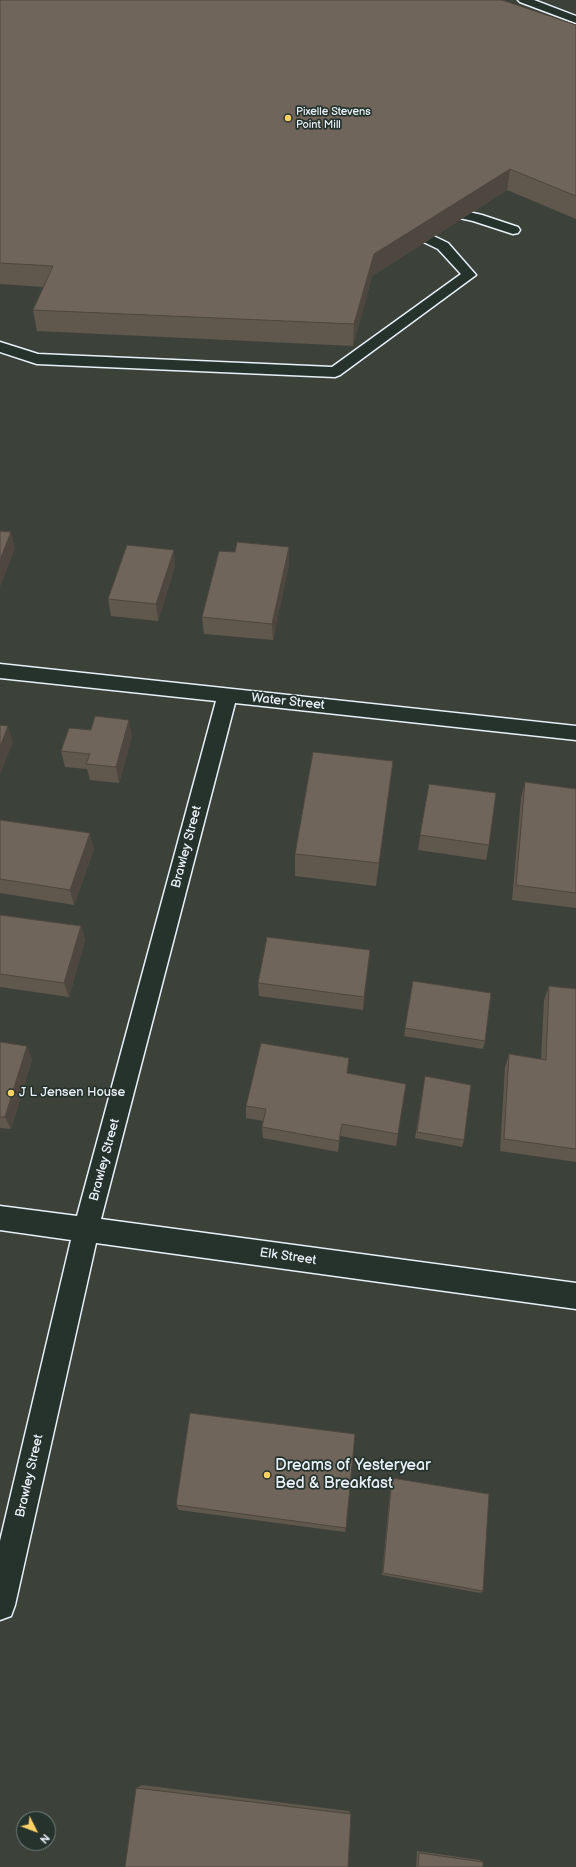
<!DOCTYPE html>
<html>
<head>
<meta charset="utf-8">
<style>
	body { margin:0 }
	#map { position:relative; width:576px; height:1867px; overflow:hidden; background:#3c423a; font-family:"Balsamiq Sans",sans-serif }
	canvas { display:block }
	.north { position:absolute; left:16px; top:1811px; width:40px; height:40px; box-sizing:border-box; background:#26332d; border:1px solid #747f7e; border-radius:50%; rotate:132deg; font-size:11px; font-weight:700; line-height:16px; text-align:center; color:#e8f1f8 }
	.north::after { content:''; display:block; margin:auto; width:14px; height:18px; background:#ffd166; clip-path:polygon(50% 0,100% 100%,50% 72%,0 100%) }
</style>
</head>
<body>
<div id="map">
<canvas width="576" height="1867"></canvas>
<div class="north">N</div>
</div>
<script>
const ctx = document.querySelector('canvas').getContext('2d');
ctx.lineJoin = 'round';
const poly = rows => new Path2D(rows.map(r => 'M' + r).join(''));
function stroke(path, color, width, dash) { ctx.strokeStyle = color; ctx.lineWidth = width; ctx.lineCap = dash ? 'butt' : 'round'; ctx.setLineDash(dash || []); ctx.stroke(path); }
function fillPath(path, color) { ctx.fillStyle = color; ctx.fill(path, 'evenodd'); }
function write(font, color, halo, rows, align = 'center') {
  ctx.font = font + ' "Balsamiq Sans",sans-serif'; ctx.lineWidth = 3.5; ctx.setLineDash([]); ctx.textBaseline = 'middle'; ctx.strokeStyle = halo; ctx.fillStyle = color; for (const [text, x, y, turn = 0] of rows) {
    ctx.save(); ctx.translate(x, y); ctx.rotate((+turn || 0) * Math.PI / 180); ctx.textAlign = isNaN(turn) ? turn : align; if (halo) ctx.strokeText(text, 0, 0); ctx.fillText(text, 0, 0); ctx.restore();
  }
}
const minor = poly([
	[518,0,534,0,576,16,576,23,520,2,518,0],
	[438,205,482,215,518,227,520,230,518,233,513,234,473,221,433,212,431,209,433,206,438,205],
	[412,218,417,219,419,222,417,228,448,243,476,275,340,375,335,377,37,364,0,352,0,342,38,354,332,367,461,274,438,249,405,233,403,230,405,222,407,219,412,218],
	[0,664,576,726,576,740,235,703,101,1219,576,1283,576,1309,96,1243,15,1605,11,1616,0,1620,0,1541,71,1240,0,1230,0,1206,77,1216,216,701,0,678,0,664]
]);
const wall = poly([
	[0,0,576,25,576,219,507,190,372,276,353,346,37,331,33,310,44,287,0,284],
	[289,547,289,564,273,640,204,634,202,617,235,552],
	[175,566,158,621,111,616,108,599],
	[91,730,132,736,119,783,90,780,87,769,65,767,61,751],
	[393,761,390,784,376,886,295,876,295,854],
	[525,782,576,789,576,908,512,900,521,798],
	[429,784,489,845,486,860,418,850],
	[0,820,94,849,74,905,0,893],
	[0,915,81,926,85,940,69,997,0,987],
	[370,950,363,1010,259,996,258,983],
	[413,981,485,1041,483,1049,404,1036],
	[549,986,576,989,576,1162,500,1151,505,1067,509,1054,541,1059,544,1000],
	[0,1042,32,1059,11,1129,0,1128],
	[348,1074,398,1134,396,1146,340,1136,338,1152,263,1138,262,1127,263,1121,246,1118,246,1106],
	[425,1076,464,1140,462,1147,415,1138],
	[392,1478,483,1591,480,1593,382,1575,391,1481],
	[176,1505,346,1528,345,1532,179,1510],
	[142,1785,349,1811,351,1814,136,1788],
	[417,1851,480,1860,483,1862,483,1867,416,1867]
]);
const shadedWall = poly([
	[510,169,507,190,372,276,353,346,354,324,374,254],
	[11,532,15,549,0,587,0,560],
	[289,547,289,564,273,640,272,624],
	[174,550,175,566,158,621,156,604],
	[129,720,132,736,119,783,116,767],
	[8,726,13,742,0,775,0,747],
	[393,761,390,784,376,886,379,863],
	[90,833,94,849,74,905,70,890],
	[81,926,85,940,69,997,64,983],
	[370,950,369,964,363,1010,364,997],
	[27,1046,32,1059,11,1129,5,1117],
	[349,1058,348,1071,345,1086,347,1073]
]);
const building = poly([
	[0,0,502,0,576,25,576,196,510,169,374,254,354,324,33,310,53,266,0,263,0,0],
	[0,531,11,532,0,560,0,531],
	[237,542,289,547,272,624,202,617,219,551,235,552,237,542],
	[127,545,174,550,156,604,108,599,127,545],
	[95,716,129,720,116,767,86,764,90,754,61,751,69,728,91,730,95,716],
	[0,725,8,726,0,747,0,725],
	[313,752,393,761,379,863,295,854,313,752],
	[525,782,576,789,576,893,516,885,525,782],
	[429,784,496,793,489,845,420,835,429,784],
	[0,820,90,833,70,890,0,879,0,820],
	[0,915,81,926,64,983,0,974,0,915],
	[267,937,370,950,364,997,258,983,267,937],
	[413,981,491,993,485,1041,405,1028,413,981],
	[549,986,576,989,576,1149,504,1139,509,1054,546,1060,549,986],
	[0,1042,27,1046,5,1117,0,1117,0,1042],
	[261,1043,349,1058,347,1073,406,1084,398,1134,342,1124,339,1141,262,1127,266,1109,246,1106,261,1043],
	[425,1076,471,1085,464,1140,417,1132,425,1076],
	[190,1413,355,1434,346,1528,176,1505,190,1413],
	[392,1478,489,1494,483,1591,383,1573,392,1478],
	[136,1788,351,1814,348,1867,125,1867,136,1788],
	[419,1853,483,1862,483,1867,418,1867,419,1853]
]);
const markers = [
	[288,118,4,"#ffd166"],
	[11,1093,4,"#ffd166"],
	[267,1475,4,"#ffd166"]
];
const farPoinames = [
	["Pixelle Stevens",296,112],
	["Point Mill",296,125]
];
const streetNames = [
	["Water Street",288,702,6],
	["Brawley Street",187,847,-75],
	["Brawley Street",105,1160,-75],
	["Elk Street",288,1257,8],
	["Brawley Street",30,1476,-77]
];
const poiNames = [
	["J L Jensen House",19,1093]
];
const nearPoinames = [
	["Dreams of Yesteryear",275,1466],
	["Bed & Breakfast",275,1484]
];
stroke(minor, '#e8f1f8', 3);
fillPath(minor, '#26332d');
fillPath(wall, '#60574d');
fillPath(shadedWall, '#4e473f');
fillPath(building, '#70655a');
stroke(building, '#4e473f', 1);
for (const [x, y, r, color] of markers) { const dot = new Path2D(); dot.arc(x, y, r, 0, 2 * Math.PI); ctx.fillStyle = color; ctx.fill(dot); stroke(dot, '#26332d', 1.5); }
write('11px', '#e8f1f8', '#26332d', farPoinames, 'left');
write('13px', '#e8f1f8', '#26332d', streetNames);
write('13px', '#e8f1f8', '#26332d', poiNames, 'left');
write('16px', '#e8f1f8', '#26332d', nearPoinames, 'left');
</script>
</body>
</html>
